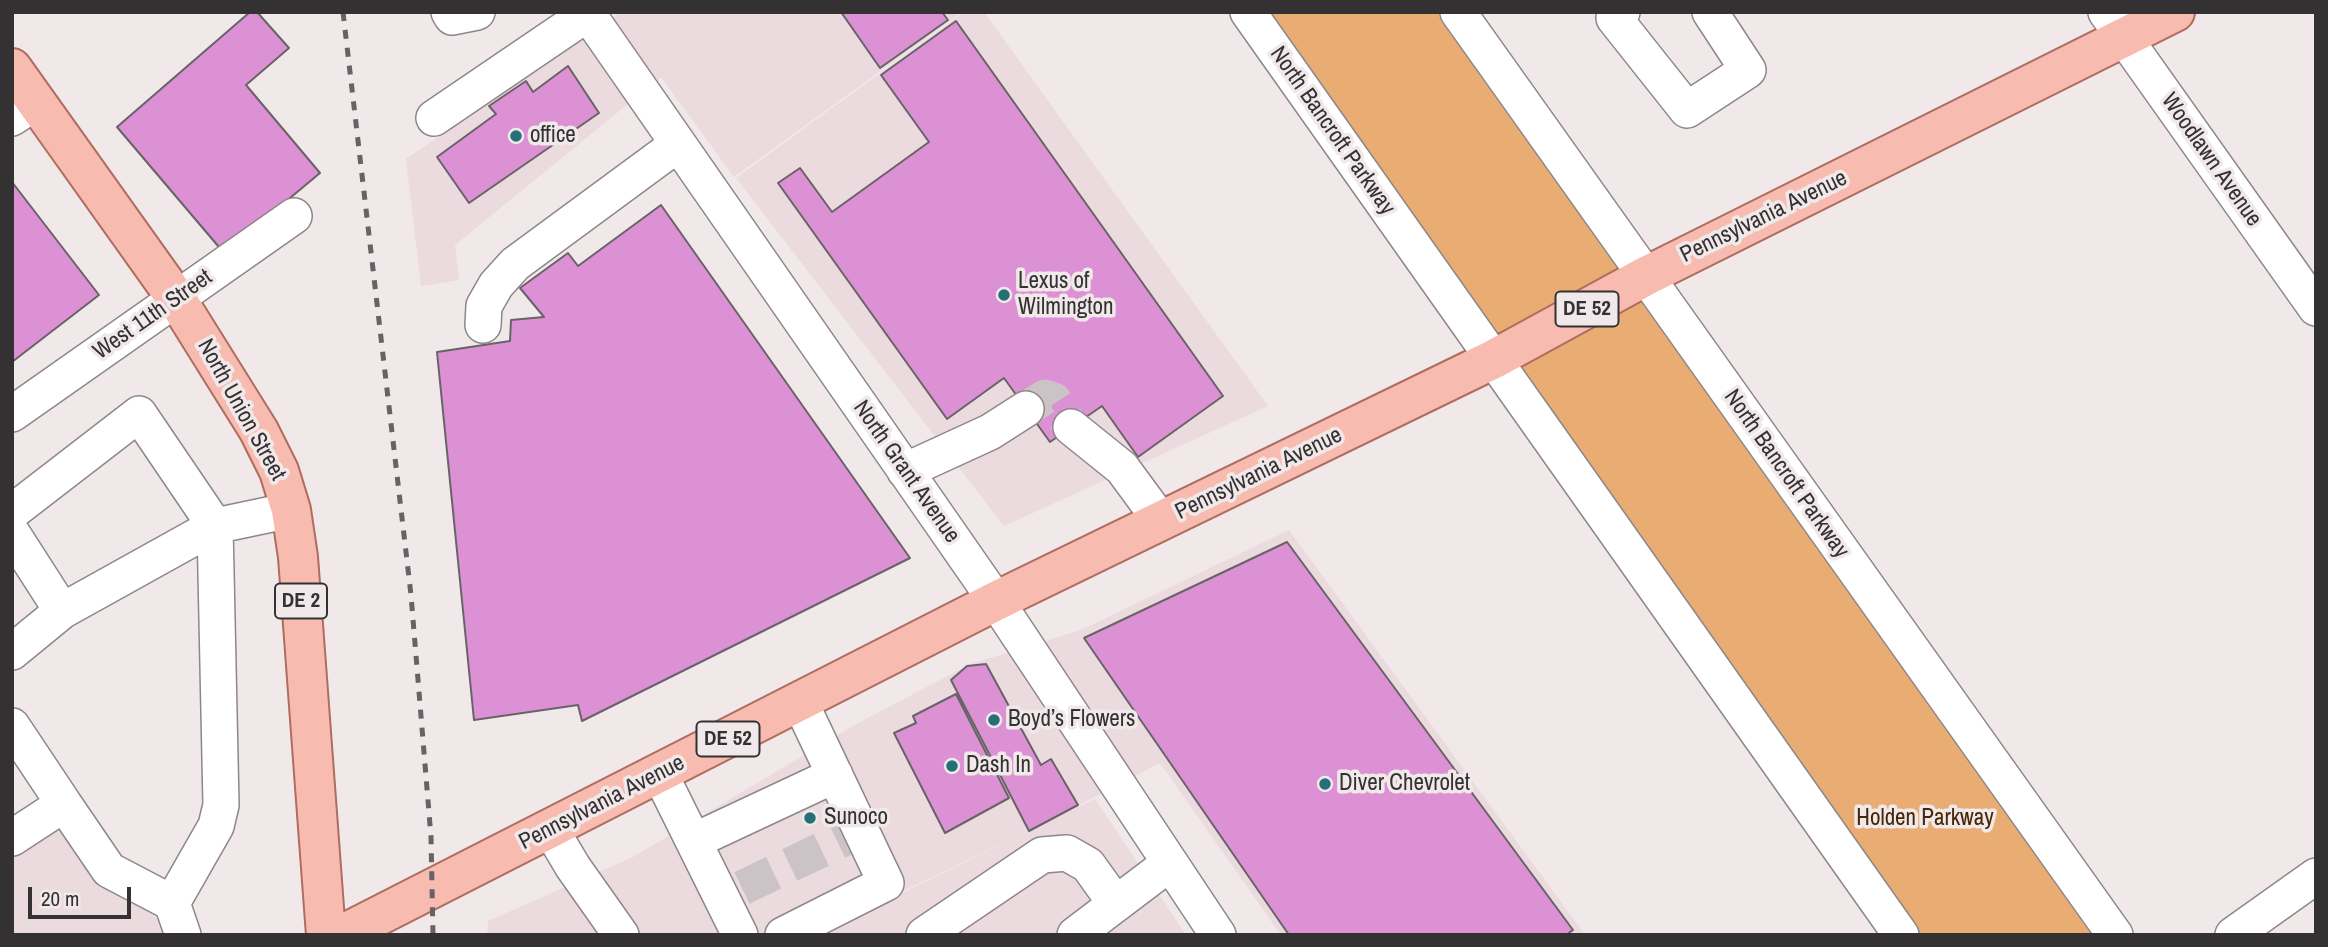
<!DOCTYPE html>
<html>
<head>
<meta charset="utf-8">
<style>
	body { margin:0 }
	#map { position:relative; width:2328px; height:947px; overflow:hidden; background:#f1e8ea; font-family:"Archivo Narrow",sans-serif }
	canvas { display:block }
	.frame { position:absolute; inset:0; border:14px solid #343132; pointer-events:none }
	.scale { position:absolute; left:28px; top:887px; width:103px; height:32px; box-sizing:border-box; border:4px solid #343132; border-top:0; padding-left:9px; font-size:21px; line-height:24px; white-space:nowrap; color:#343132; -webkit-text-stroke:5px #f1e8ea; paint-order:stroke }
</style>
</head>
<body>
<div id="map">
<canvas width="2328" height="947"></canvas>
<div class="frame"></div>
<div class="scale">20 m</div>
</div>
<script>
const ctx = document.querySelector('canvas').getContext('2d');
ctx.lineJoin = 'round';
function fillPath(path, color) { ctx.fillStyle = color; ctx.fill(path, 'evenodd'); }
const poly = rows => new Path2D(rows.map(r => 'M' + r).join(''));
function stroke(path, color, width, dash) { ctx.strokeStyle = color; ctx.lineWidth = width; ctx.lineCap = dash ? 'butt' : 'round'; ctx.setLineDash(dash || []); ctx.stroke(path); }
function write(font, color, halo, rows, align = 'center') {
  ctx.font = font + ' "Archivo Narrow",sans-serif'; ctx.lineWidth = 7; ctx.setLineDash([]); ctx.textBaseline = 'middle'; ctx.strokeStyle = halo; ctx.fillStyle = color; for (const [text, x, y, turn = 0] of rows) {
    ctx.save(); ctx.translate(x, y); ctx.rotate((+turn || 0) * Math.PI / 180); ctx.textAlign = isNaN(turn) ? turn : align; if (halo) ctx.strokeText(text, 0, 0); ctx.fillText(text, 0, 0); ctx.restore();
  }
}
const built = poly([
	[621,12,962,12,734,177,661,77,455,245,459,280,421,286,406,159],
	[964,12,984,12,1268,406,1004,526,736,178],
	[1289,530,1585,935,1281,935,1160,763,1029,831,840,921,822,935,487,935,488,921,633,857,853,726,968,665,1081,630],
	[1095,799,1186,935,826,935,841,923],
	[80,808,168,935,12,935,12,858]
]);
const green = poly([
	[1248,12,1458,12,2115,935,1901,935]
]);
const building = poly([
	[250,12,257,12,289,48,246,85,320,173,224,253,117,127,250,12],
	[841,12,942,12,948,20,880,68,841,12],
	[956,21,1223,396,1138,457,1102,406,1050,442,1004,378,947,419,778,183,800,168,832,212,929,142,881,75,956,21],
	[568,66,599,113,469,203,437,157,496,114,489,106,526,81,533,92,568,66],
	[12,182,99,295,12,362,12,182],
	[661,205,910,558,582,721,578,705,474,720,437,352,510,341,511,320,544,317,520,288,568,253,578,266,661,205],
	[1287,542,1573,930,1566,935,1289,935,1084,638,1287,542],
	[986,664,1041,765,1051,759,1078,805,1029,831,951,680,967,666,986,664],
	[956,694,1009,798,945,833,894,733,916,723,913,716,956,694]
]);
const minorTunnel = poly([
	[1026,409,1045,397,1054,400,1071,427],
	[742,888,844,839]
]);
const minor = poly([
	[449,12,452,17,477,12],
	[1248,12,1901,935],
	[1458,12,2115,935],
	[1622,12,1614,18,1687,110,1748,70,1710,12],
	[2106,12,2316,308],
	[588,14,996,601,1218,935],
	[12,118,36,102],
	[434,118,590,12],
	[483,325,484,306,496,285,515,264,678,144],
	[12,414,294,216],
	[1071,427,1122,468,1161,521],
	[905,471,990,432,1026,409],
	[12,512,139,414,215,526,62,611,12,652],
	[12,533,62,611],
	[12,726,64,804,12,838],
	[660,774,740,935],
	[64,804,109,870,172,903],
	[551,830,573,867,621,935],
	[694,841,835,775],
	[183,935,172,903,216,826,221,805,215,526,291,510],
	[783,935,886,883,800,702],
	[924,935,1042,855,1067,853,1088,865,1116,904],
	[1075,935,1170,863],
	[2233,935,2316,876]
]);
const major = poly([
	[12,68,176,298,259,431,279,471,291,510,298,557,326,935],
	[341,935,996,601,1494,359,1646,276,2175,12]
]);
const rail = poly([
	[343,12,411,595,431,837,433,935]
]);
const markers = [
	[516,136,7,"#256f77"],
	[1004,295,7,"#256f77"],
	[994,720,7,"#256f77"],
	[952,766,7,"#256f77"],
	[1325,784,7,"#256f77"],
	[810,818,7,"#256f77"]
];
const shields = [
	[1587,309,63],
	[301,601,52],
	[728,739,63]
];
const shieldNames = [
	["DE 52",1587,309],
	["DE 2",301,601],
	["DE 52",728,739]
];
const streetNames = [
	["North Bancroft Parkway",1332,131,55],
	["Woodlawn Avenue",2211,160,55],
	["Pennsylvania Avenue",1764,217,-26],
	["West 11th Street",153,315,-35],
	["North Union Street",241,410,61],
	["North Grant Avenue",906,472,55],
	["Pennsylvania Avenue",1259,474,-26],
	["North Bancroft Parkway",1786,474,55],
	["Pennsylvania Avenue",602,803,-27]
];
const poiNames = [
	["office",530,136],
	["Lexus of",1018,282],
	["Wilmington",1018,308],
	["Boyd’s Flowers",1008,720],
	["Dash In",966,766],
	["Diver Chevrolet",1339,784],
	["Sunoco",824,818]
];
const parkNames = [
	["Holden Parkway",1925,819]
];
fillPath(built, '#ebdade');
fillPath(green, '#e9ad74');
fillPath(building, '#dd91d5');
stroke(building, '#686367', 2);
stroke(minorTunnel, '#cbc3c5', 35, [35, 18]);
stroke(minor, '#8e8789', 38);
stroke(major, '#af6d60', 42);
stroke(minor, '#fff', 35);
stroke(major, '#f7bbaf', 38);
stroke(rail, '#676264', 5, [9, 9]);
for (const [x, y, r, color] of markers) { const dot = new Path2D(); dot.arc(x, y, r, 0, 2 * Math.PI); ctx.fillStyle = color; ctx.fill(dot); stroke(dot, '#f1e8ea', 2.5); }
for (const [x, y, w] of shields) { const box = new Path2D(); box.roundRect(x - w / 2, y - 17.5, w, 35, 5); ctx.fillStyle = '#f1e8ea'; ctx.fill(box); stroke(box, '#343132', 2); }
write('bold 21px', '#343132', null, shieldNames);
write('23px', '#343132', '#f1e8ea', streetNames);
write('23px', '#343132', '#f1e8ea', poiNames, 'left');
write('23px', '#452706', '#f1e8ea', parkNames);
</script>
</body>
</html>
